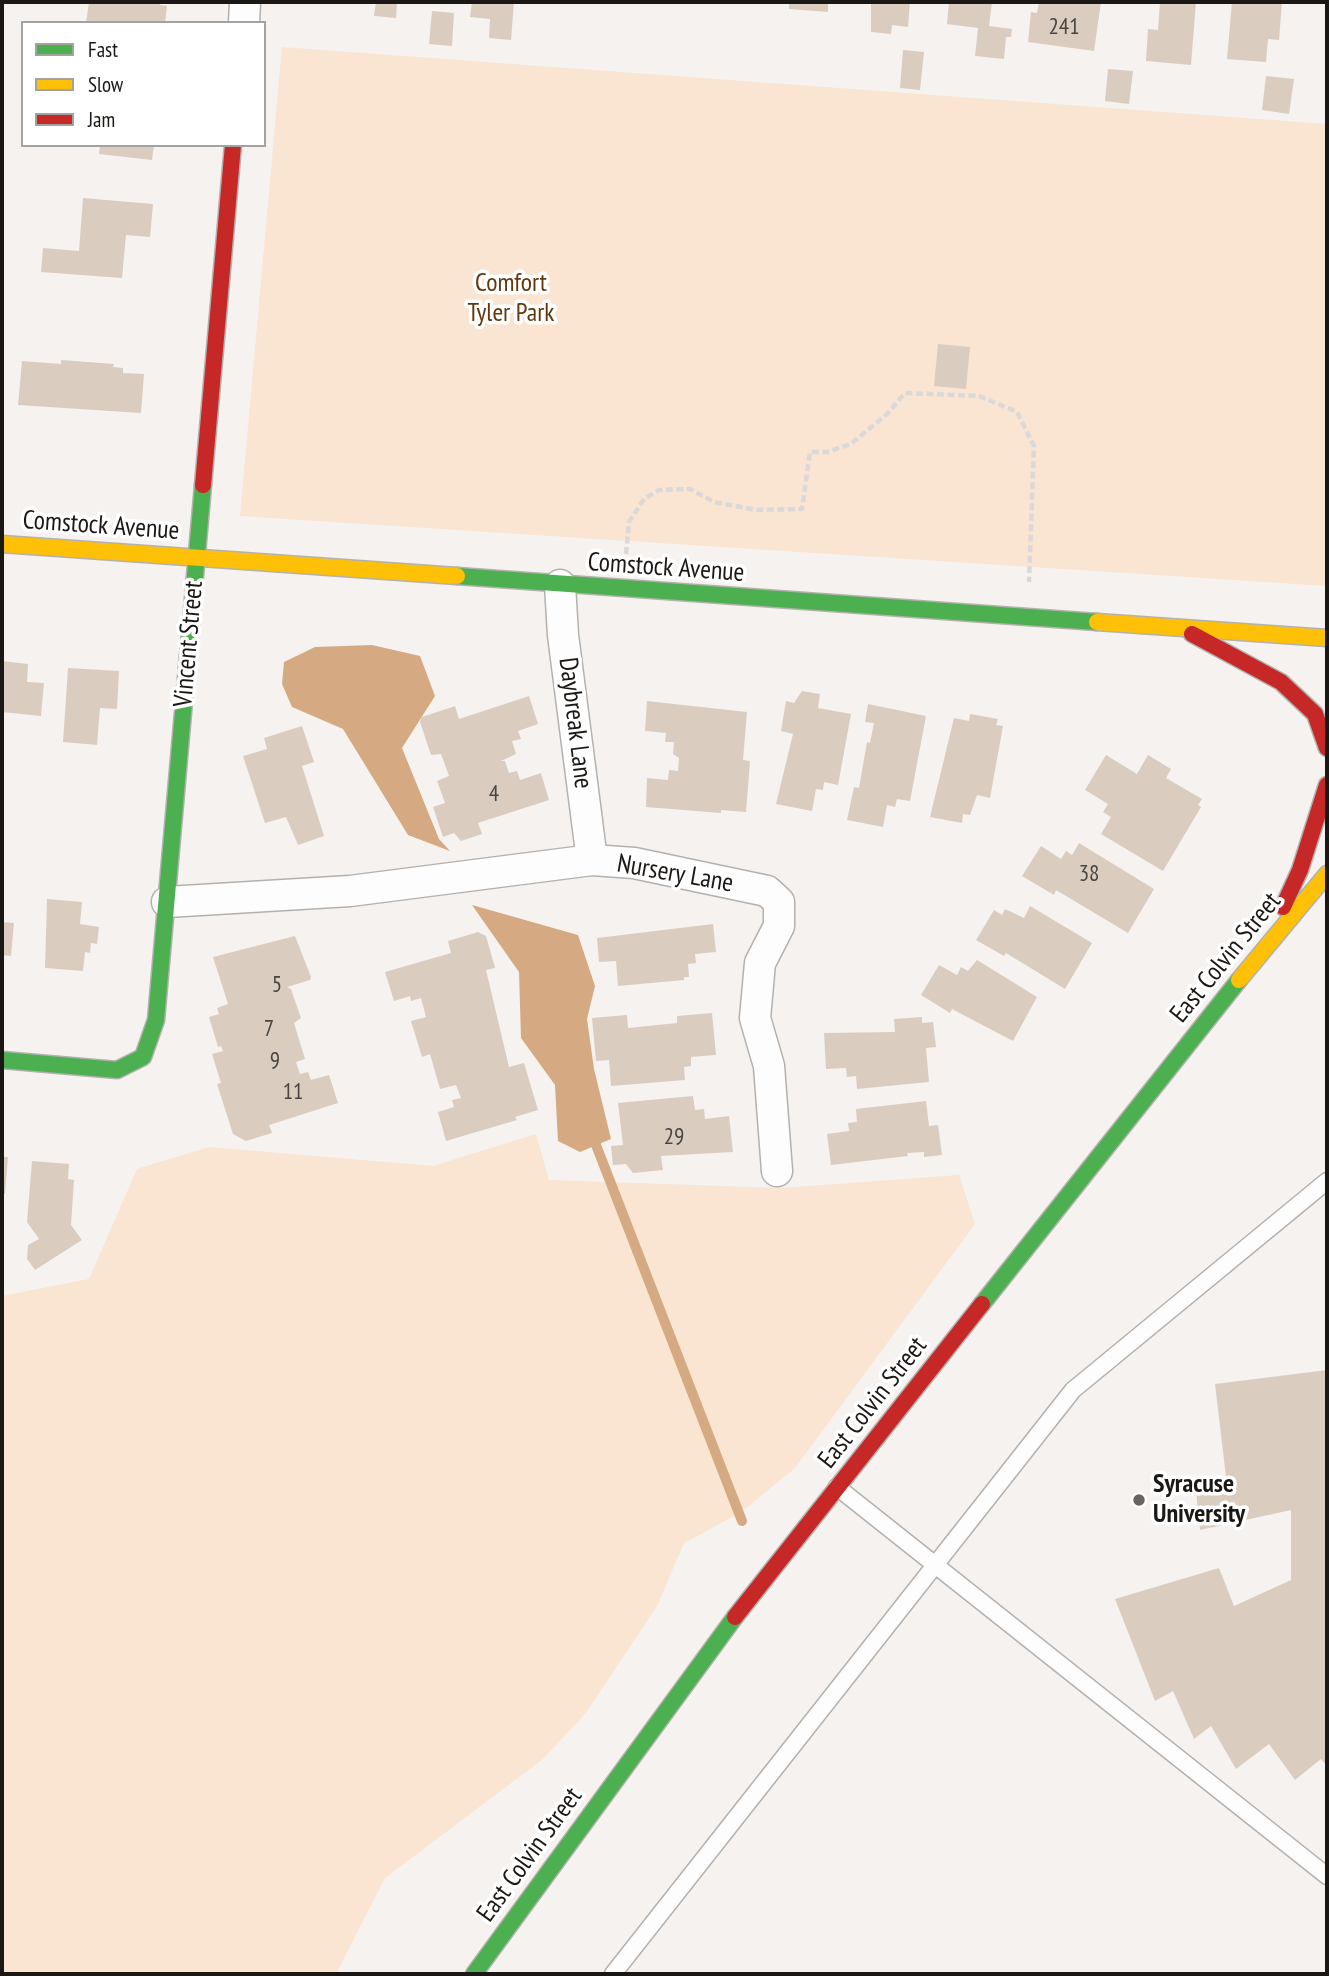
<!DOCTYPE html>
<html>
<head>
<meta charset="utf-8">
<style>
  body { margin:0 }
  #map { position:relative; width:1329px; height:1976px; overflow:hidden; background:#f6f2ef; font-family:"PT Sans Narrow",sans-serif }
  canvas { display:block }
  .frame { position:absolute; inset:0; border:4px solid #1a1715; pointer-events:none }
  .legend { position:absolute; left:21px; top:21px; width:245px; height:126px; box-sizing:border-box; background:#fff; border:2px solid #a3a2a1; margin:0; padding:9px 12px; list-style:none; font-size:21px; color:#1a1715 }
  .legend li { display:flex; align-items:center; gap:14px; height:35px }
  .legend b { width:35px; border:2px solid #a3a2a1 }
</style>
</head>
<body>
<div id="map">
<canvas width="1329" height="1976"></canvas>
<div class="frame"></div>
<ul class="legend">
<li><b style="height:9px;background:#4caf50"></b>Fast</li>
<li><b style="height:9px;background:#ffc107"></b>Slow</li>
<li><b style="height:9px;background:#c62828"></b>Jam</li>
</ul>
</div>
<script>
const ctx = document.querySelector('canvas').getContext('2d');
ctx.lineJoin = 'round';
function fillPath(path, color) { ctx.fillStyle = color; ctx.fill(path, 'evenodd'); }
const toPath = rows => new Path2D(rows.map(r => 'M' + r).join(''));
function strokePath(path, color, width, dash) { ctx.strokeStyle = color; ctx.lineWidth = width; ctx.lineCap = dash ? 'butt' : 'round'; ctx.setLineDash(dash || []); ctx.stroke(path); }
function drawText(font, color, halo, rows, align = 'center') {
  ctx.font = font + ' "PT Sans Narrow",sans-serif'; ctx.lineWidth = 7; ctx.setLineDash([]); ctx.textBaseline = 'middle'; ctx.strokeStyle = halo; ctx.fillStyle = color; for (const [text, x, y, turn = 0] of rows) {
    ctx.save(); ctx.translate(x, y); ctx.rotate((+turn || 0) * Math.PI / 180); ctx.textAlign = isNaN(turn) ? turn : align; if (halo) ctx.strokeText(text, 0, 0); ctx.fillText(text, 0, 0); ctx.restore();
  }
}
fillPath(toPath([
  [282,47,1327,124,1327,586,240,516],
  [536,1134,549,1180,781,1188,959,1175,975,1224,795,1468,740,1513,684,1543,657,1606,585,1714,543,1759,385,1878,336,1974,2,1974,2,1296,89,1279,137,1169,209,1147,433,1166]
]), '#fae4d2');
fillPath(toPath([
  [372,645,420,656,435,696,402,748,439,839,450,851,408,835,343,729,292,707,282,684,284,662,315,647],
  [472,905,578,935,595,986,587,1019,594,1069,611,1139,580,1152,558,1141,555,1085,521,1038,519,972]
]), '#d5aa82');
strokePath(toPath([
  [596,1145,742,1521]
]), '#d5aa82', 10);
fillPath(toPath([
  [89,2,161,2,160,5,167,6,165,23,86,23],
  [376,2,397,2,396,18,374,16],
  [472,2,514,2,511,40,489,38,490,19,470,17],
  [789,2,828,2,828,12,789,9],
  [871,2,910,2,908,27,892,25,891,34,871,32],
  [949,2,992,2,989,26,1012,29,1011,37,1006,37,1004,59,975,56,978,28,947,24],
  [1039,2,1101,2,1094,51,1028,42,1031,12,1037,13],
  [1160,2,1196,2,1191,65,1146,61,1148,29,1158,30],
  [1232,2,1282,2,1279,40,1268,39,1266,62,1227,59],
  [432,11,454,13,452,46,429,44],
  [903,50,924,52,920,90,900,88],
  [1108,69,1133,71,1129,104,1105,101],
  [1266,76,1294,79,1289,114,1262,110],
  [100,145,154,145,152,160,99,154],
  [83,198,153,204,150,237,126,235,122,278,41,272,43,248,79,251],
  [938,344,970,347,966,389,934,386],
  [61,360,114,364,113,367,123,368,123,373,144,374,141,413,18,405,22,361,61,364],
  [2,661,28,664,27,682,44,683,41,716,2,712],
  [68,668,119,671,117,709,100,708,97,745,63,742],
  [802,691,820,694,818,708,851,714,838,785,824,782,823,790,816,789,812,811,776,804,793,734,781,731,786,701,794,703],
  [529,696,538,724,518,731,521,739,512,741,516,754,501,761,505,761,509,773,517,771,520,780,541,773,549,800,478,823,482,834,461,841,454,833,443,837,433,807,445,803,437,781,449,776,441,754,431,755,420,722,422,717,455,706,459,719],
  [647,701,747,712,743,760,750,761,746,812,721,810,721,813,646,807,647,778,668,780,669,770,678,771,679,758,673,754,674,742,665,742,666,733,645,731],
  [868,704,926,716,910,801,897,799,895,807,887,805,883,827,847,820,854,787,859,788,867,742,870,743,874,723,865,722],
  [970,714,998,719,996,725,1003,726,990,798,977,795,970,815,963,814,962,823,930,817,954,718,969,721],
  [302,726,314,762,302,766,324,836,298,845,286,817,265,823,243,756,267,749,264,738],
  [1106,755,1137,774,1148,755,1171,769,1166,778,1202,799,1198,805,1201,807,1163,871,1101,834,1111,817,1103,812,1108,804,1085,790],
  [1079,843,1154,889,1128,933,1056,890,1054,895,1022,876,1041,846,1061,859,1066,851,1072,855],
  [47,899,82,902,80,924,99,927,97,944,91,943,90,953,85,952,83,971,45,968],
  [1030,906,1092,943,1065,989,1006,953,1004,956,976,940,994,910,1002,915,1005,909,1024,918],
  [2,922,14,923,11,956,2,955],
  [713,924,716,952,695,954,696,963,688,964,689,977,684,977,684,980,618,986,616,961,599,962,597,938],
  [478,932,486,936,495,968,486,970,509,1067,524,1063,538,1110,515,1117,517,1120,446,1141,438,1112,454,1107,452,1100,461,1098,456,1085,440,1089,430,1054,422,1057,411,1021,426,1017,421,998,411,1001,410,996,394,1001,385,972,451,953,448,941],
  [295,936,311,977,310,980,287,987,291,989,301,1018,294,1023,305,1059,296,1062,300,1074,308,1072,311,1080,329,1075,338,1103,269,1125,272,1133,246,1141,233,1134,217,1084,221,1083,212,1054,223,1051,221,1046,218,1047,209,1017,219,1014,217,1008,228,1004,213,957],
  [977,960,1037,997,1013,1041,952,1009,950,1013,921,995,939,965,957,975,961,967,968,971],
  [712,1013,716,1055,691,1057,691,1066,684,1067,685,1080,611,1086,609,1060,596,1061,592,1018,627,1015,628,1028,677,1023,677,1016],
  [922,1017,922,1023,933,1022,936,1047,926,1048,929,1082,857,1089,856,1076,847,1077,846,1068,826,1069,824,1033,895,1032,894,1019],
  [693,1096,695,1110,704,1109,705,1119,729,1116,733,1152,661,1156,663,1170,633,1173,626,1164,613,1165,611,1146,623,1145,618,1103],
  [926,1101,929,1126,938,1125,942,1155,924,1157,924,1152,907,1153,908,1156,831,1165,827,1134,849,1131,848,1123,857,1122,856,1109],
  [2,1157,8,1157,5,1194,2,1193],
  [32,1161,69,1164,68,1179,74,1180,71,1225,82,1240,35,1270,27,1259,28,1245,39,1239,27,1222],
  [1327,1370,1327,1766,1321,1759,1295,1780,1269,1744,1236,1769,1211,1726,1194,1739,1173,1691,1155,1701,1115,1599,1219,1568,1234,1606,1291,1580,1291,1510,1200,1530,1196,1491,1227,1485,1215,1384]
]), '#dacdc0');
const lane = toPath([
  [837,1487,1327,1876],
  [613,1974,1073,1390,1327,1181]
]);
const street = toPath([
  [244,23,245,2],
  [560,585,563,635,592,860],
  [167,902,350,891,592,860,634,863,767,891,779,902,779,926,760,963,755,1018,769,1066,777,1171]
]);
const fast = toPath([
  [457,576,1097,622],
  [2,1060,117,1070,143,1057,156,1020,203,485],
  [982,1304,1239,980],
  [474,1974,735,1617]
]);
const slow = toPath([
  [2,544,457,576],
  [1097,622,1327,638],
  [1239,980,1327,874]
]);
const jam = toPath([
  [203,485,233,145],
  [1192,634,1281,682,1315,714,1327,748],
  [1283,907,1300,870,1327,785],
  [735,1617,982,1304]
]);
strokePath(lane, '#b3b1ae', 19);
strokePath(street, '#b3b1ae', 33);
strokePath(fast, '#b3b1ae', 19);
strokePath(slow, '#b3b1ae', 19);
strokePath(jam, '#b3b1ae', 19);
strokePath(toPath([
  [626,554,629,522,644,499,659,490,690,489,714,502,757,510,802,509,810,452,827,452,851,444,887,414,905,393,979,396,1017,412,1034,446,1029,582]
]), '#dbd9d8', 4.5, [7, 3.5]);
strokePath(lane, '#fefdfd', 16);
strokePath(street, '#fefdfd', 30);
strokePath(fast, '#4caf50', 16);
strokePath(slow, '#ffc107', 16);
strokePath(jam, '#c62828', 16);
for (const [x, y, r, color] of [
  [1139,1500,7,"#676461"]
]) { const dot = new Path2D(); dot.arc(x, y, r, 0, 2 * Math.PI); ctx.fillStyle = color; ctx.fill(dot); strokePath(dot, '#fff', 2.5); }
drawText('23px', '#4a4440', null, [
  ["241",1064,27],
  ["4",494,794],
  ["38",1089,874],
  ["5",277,985],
  ["7",269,1029],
  ["9",275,1061],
  ["11",293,1092],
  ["29",674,1137]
]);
drawText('26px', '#62390e', '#fff', [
  ["Comfort",511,284],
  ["Tyler Park",511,314]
]);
drawText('26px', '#1a1715', '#fff', [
  ["Comstock Avenue",101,526,4],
  ["Comstock Avenue",666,568,4],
  ["Vincent Street",189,644,-85],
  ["Daybreak Lane",575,723,83],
  ["Nursery Lane",675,874,10],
  ["East Colvin Street",1226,958,-51],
  ["East Colvin Street",873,1403,-52],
  ["East Colvin Street",530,1855,-54]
]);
drawText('bold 26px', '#1a1715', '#fff', [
  ["Syracuse",1153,1485],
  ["University",1153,1515]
], 'left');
</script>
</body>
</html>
